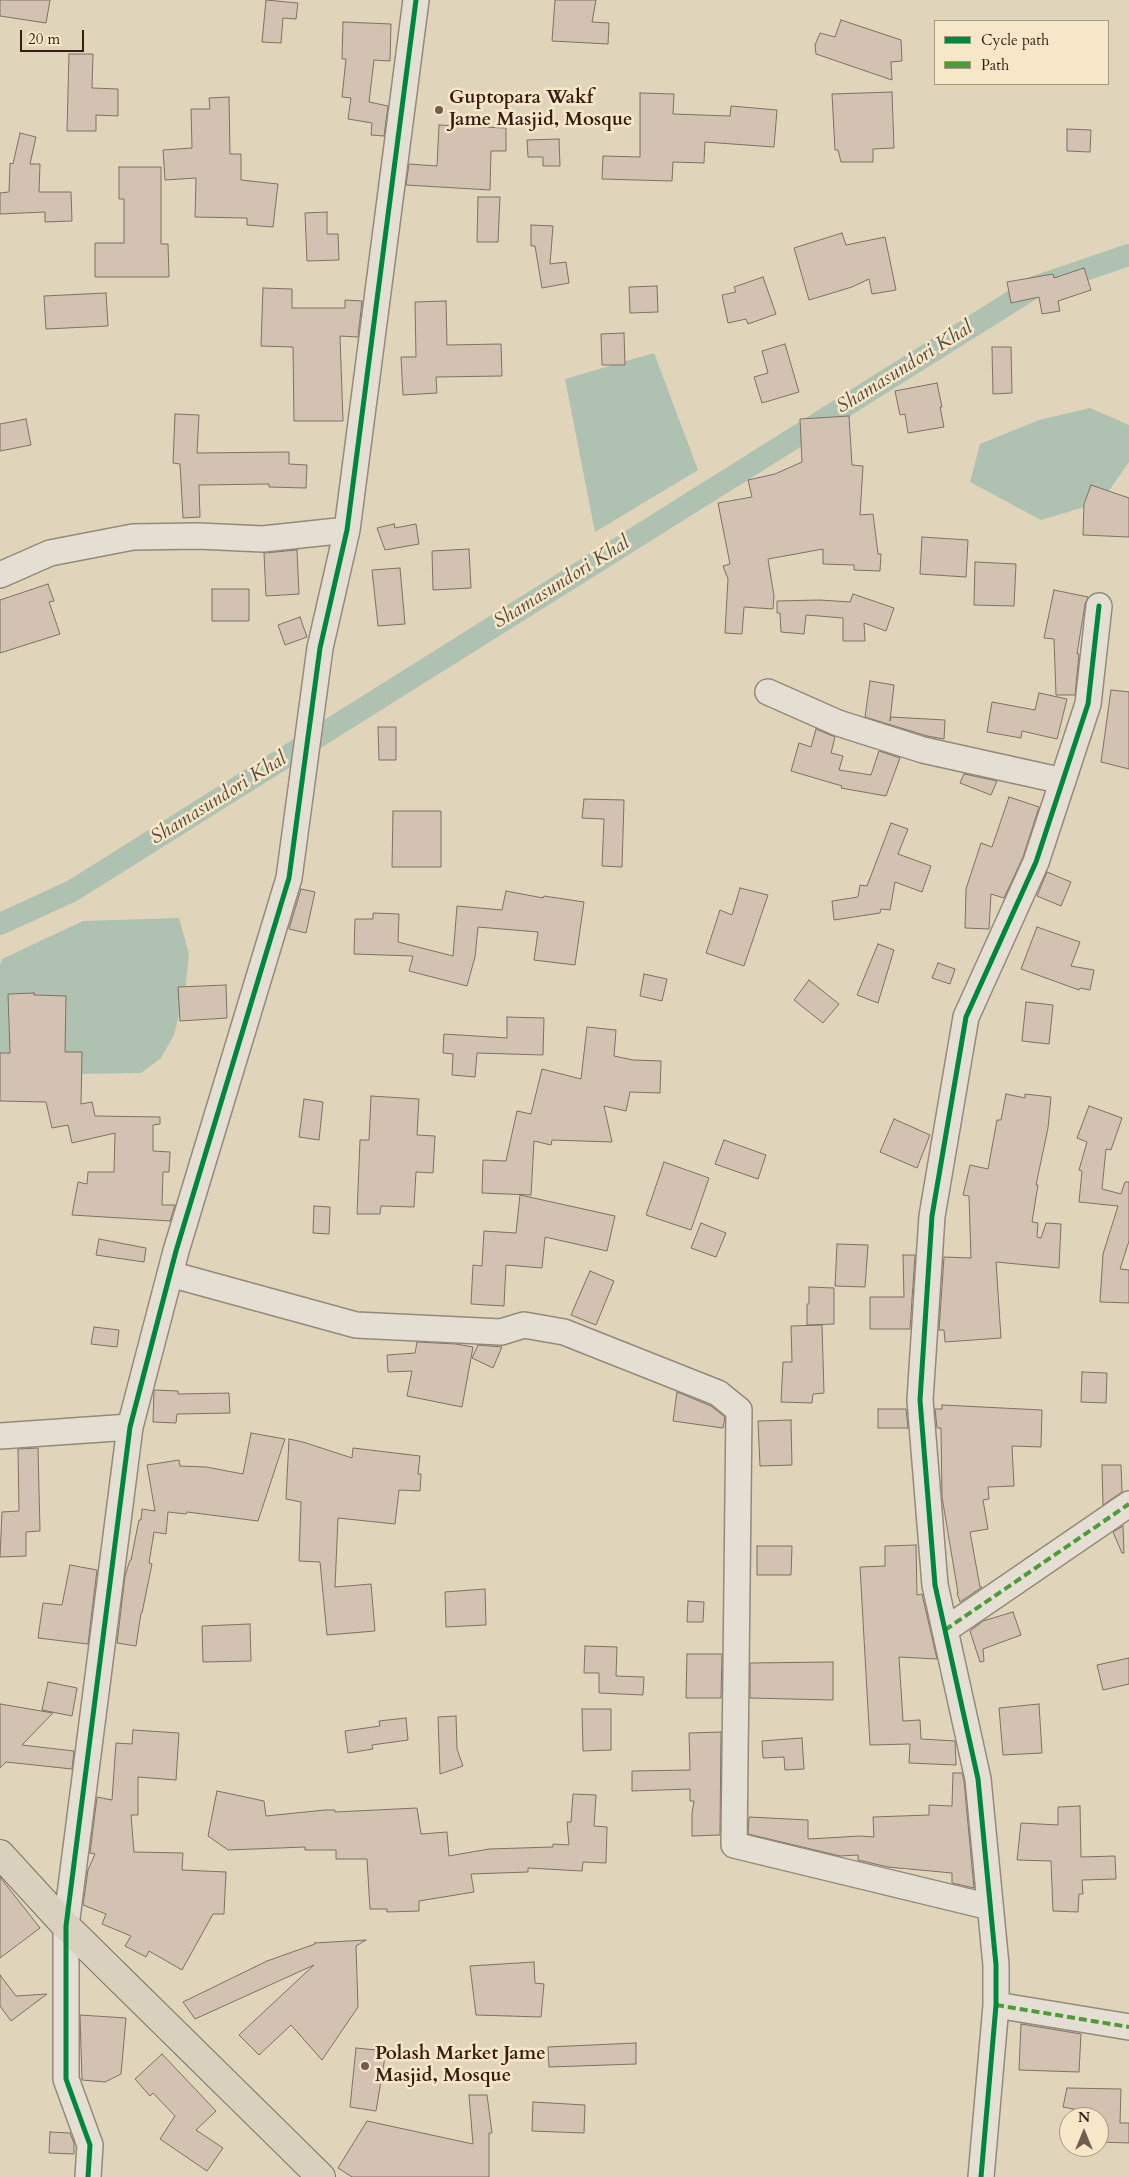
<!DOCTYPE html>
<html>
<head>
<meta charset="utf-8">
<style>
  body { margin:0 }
  #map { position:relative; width:1129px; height:2177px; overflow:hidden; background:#e0d4ba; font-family:Cardo,serif }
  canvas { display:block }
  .legend { position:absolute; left:934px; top:20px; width:175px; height:65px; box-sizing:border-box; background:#f5e7c8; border:1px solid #a9967f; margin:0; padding:6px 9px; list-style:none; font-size:15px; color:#361c12 }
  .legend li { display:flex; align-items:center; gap:10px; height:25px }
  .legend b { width:25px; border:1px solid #a9967f }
  .north { position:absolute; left:1059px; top:2107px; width:50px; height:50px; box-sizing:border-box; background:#f5e7c8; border:1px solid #a9967f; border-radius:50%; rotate:0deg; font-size:14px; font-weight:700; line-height:20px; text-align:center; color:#361c12 }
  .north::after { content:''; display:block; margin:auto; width:18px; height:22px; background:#725c4d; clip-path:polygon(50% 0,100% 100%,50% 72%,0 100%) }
  .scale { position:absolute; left:20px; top:30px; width:64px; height:22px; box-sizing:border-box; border:2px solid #361c12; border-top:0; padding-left:6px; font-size:15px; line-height:18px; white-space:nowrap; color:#361c12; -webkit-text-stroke:4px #f5e7c8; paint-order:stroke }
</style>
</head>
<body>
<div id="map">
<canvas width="1129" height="2177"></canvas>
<ul class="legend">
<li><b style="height:6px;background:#00873e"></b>Cycle path</li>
<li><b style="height:6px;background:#519a3c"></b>Path</li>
</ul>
<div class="north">N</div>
<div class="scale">20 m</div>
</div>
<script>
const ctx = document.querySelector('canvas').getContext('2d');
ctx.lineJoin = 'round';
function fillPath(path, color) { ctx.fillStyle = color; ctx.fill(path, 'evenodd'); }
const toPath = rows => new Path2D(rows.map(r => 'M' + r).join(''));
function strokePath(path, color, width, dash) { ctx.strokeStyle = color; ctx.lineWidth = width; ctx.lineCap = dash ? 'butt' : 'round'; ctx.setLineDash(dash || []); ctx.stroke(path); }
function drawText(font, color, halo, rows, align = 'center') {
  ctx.font = font + ' Cardo,serif'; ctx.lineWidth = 5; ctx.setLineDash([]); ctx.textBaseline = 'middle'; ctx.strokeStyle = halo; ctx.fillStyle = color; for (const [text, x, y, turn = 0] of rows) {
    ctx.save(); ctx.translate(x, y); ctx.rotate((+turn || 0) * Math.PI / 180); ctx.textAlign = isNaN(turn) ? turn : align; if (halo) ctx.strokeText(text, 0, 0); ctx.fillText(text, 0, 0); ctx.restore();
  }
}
fillPath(toPath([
  [654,353,698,470,595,532,565,379],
  [1090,408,1129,425,1129,462,1101,502,1041,520,970,482,980,444,1039,420],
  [179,918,189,954,185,992,174,1035,161,1058,141,1073,76,1074,0,1073,0,965,2,959,83,921]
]), '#afc2b1');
strokePath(toPath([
  [0,924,72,891,1035,287,1129,255]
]), '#afc2b1', 22);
const building = toPath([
  [0,0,50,0,46,23,0,16,0,0],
  [266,0,298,3,296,19,283,18,281,43,262,42,266,0],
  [555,0,596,0,592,22,609,23,608,44,552,41,555,0],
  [841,20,901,40,902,61,891,62,892,80,816,54,815,45,820,33,835,37,841,20],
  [343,22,391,24,390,61,374,60,369,102,388,106,384,136,371,135,372,123,348,119,351,98,342,97,346,59,342,59,343,22],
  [69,54,93,54,92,88,118,89,118,116,96,115,96,131,67,131,69,54],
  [892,92,894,148,873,149,873,162,841,162,838,150,835,150,832,94,892,92],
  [640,93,674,94,673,114,730,116,731,106,777,110,774,147,705,142,704,163,673,162,672,181,602,179,603,156,640,157,640,93],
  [229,97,230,154,241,154,241,180,278,184,273,227,247,225,247,218,195,217,196,178,165,180,163,150,192,148,191,109,210,109,209,98,229,97],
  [439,125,506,128,506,151,491,151,490,190,406,185,409,164,437,166,439,125],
  [1067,129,1091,130,1090,152,1067,151,1067,129],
  [20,133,36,137,30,164,40,164,39,192,71,192,72,221,45,222,45,212,0,214,0,193,9,192,10,163,13,164,20,133],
  [559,139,560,166,543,166,543,157,528,157,527,140,559,139],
  [119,167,161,167,161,244,168,244,169,277,95,277,95,243,124,243,124,199,119,199,119,167],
  [478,197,500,197,498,242,477,242,478,197],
  [327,212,327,234,338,234,339,260,307,261,305,213,327,212],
  [531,225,553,226,550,264,566,262,569,283,542,288,535,246,531,246,531,225],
  [842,233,846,245,885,237,896,290,872,294,869,279,852,287,809,300,794,248,842,233],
  [1084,268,1091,290,1058,301,1060,311,1042,314,1039,297,1011,303,1007,282,1053,274,1054,278,1084,268],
  [763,277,776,314,748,324,746,319,728,323,722,295,736,292,734,287,763,277],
  [657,286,658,312,630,313,629,287,657,286],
  [263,288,292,289,292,308,345,308,345,300,362,301,358,337,340,336,343,421,294,421,293,347,261,346,263,288],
  [106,293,108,326,46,329,44,296,106,293],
  [446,301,447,345,501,344,502,376,436,377,437,393,403,395,401,357,416,357,415,302,446,301],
  [624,333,625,365,602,365,601,334,624,333],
  [785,344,799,392,762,403,754,377,768,373,762,351,785,344],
  [992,347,1011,347,1012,393,993,394,992,347],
  [937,383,942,407,940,407,944,427,908,433,905,414,900,415,895,391,937,383],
  [175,414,199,415,197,453,289,452,289,464,307,465,306,488,269,487,269,484,199,485,200,517,183,518,180,464,173,463,175,414],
  [849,416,852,465,863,466,860,515,873,514,878,554,881,554,880,571,854,570,854,565,823,564,823,549,768,559,774,596,773,609,744,607,742,634,725,633,728,579,723,566,730,564,718,503,752,497,748,480,775,474,802,462,800,419,849,416],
  [26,419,31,445,0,451,0,424,26,419],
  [1091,485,1129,498,1129,537,1083,535,1084,504,1091,485],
  [394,524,395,528,416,524,419,544,385,550,377,528,394,524],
  [922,537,968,540,966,577,920,574,922,537],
  [469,549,471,588,433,590,432,551,469,549],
  [297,550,299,594,266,596,264,553,297,550],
  [975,562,1016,564,1014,606,974,605,975,562],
  [400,568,405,624,378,626,372,570,400,568],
  [48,584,54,601,49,602,60,634,0,653,0,600,48,584],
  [212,589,249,589,249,621,212,621,212,589],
  [1054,590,1088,597,1085,604,1077,654,1079,654,1075,695,1056,695,1054,639,1044,638,1054,590],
  [853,594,894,608,886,631,864,623,865,641,843,641,843,618,806,615,804,634,781,632,780,613,777,613,777,601,820,600,850,602,853,594],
  [300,617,307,637,285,645,278,625,300,617],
  [870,681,894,685,890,721,891,717,945,720,944,739,927,736,865,717,870,681],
  [1111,690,1129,692,1129,769,1101,762,1111,690],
  [1039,693,1067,699,1057,739,1022,731,1021,738,987,732,992,702,1035,710,1039,693],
  [378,727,396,727,396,760,379,760,378,727],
  [816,729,835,737,831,753,843,756,839,770,871,775,879,751,900,758,886,796,841,788,842,786,791,771,799,743,811,747,816,729],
  [964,774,997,781,991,795,960,783,964,774],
  [1009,797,1039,807,1023,857,1004,898,991,894,989,929,965,928,966,889,981,843,992,847,1009,797],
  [584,799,624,800,622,867,602,866,604,819,582,818,584,799],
  [393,811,441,811,441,867,392,867,393,811],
  [891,823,908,829,898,854,931,866,922,892,895,882,890,910,881,909,880,913,834,920,832,901,858,897,860,885,867,886,891,823],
  [1047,872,1071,882,1061,906,1037,896,1047,872],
  [740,888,768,895,744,966,706,953,720,910,732,915,740,888],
  [301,889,315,892,306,933,289,929,301,889],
  [506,891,543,898,544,896,584,902,575,965,534,960,538,932,478,927,475,957,467,986,409,971,413,956,354,954,355,919,373,919,373,913,399,914,398,942,453,956,457,906,502,910,506,891],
  [1037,927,1080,942,1071,966,1094,970,1090,990,1080,988,1079,990,1021,969,1037,927],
  [878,944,894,950,878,1003,857,995,878,944],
  [938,963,955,969,950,984,932,978,938,963],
  [644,974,667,979,662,1001,640,996,644,974],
  [809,980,839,1004,823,1023,794,1000,809,980],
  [226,985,227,1018,180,1021,178,987,226,985],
  [34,993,34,995,66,996,65,1052,82,1052,81,1104,92,1102,95,1116,160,1117,160,1124,153,1125,153,1151,170,1152,169,1172,163,1172,162,1205,175,1205,170,1221,72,1215,78,1182,87,1184,88,1172,114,1172,115,1133,72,1143,68,1125,52,1128,46,1102,0,1101,0,1053,10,1053,8,994,34,993],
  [1026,1002,1053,1005,1049,1044,1022,1041,1026,1002],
  [507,1017,544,1018,543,1055,477,1053,475,1077,452,1075,453,1054,443,1053,444,1034,507,1038,507,1017],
  [587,1027,616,1030,614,1056,633,1060,661,1061,660,1093,630,1092,626,1111,604,1106,612,1142,552,1140,551,1145,534,1141,531,1195,482,1193,483,1160,506,1161,517,1111,531,1114,542,1069,581,1079,587,1027],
  [1006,1094,1025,1098,1025,1094,1051,1097,1048,1128,1036,1185,1038,1185,1032,1222,1038,1223,1037,1237,1041,1238,1046,1223,1061,1224,1059,1268,996,1262,1001,1338,945,1342,944,1330,939,1330,944,1257,971,1258,969,1196,963,1195,970,1165,988,1169,997,1120,1001,1120,1006,1094],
  [371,1096,419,1099,417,1135,435,1136,433,1173,416,1172,414,1207,381,1206,380,1214,357,1214,360,1140,369,1140,371,1096],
  [304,1099,323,1102,319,1140,299,1137,304,1099],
  [1089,1106,1122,1118,1111,1150,1106,1149,1102,1189,1121,1194,1125,1182,1129,1182,1129,1241,1120,1269,1129,1270,1129,1303,1100,1302,1103,1254,1118,1206,1079,1202,1082,1171,1079,1170,1087,1142,1077,1138,1089,1106],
  [894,1119,930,1135,917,1168,880,1152,894,1119],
  [724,1140,766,1155,758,1179,715,1164,724,1140],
  [664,1162,709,1178,691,1230,646,1215,664,1162],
  [520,1195,615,1216,607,1251,545,1237,542,1268,506,1265,504,1306,471,1304,473,1265,482,1266,484,1231,516,1233,520,1195],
  [314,1206,330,1207,329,1234,313,1233,314,1206],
  [701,1223,726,1233,716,1257,691,1248,701,1223],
  [99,1239,146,1248,144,1262,96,1255,99,1239],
  [837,1244,868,1245,865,1287,835,1286,837,1244],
  [903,1255,915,1255,910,1329,870,1329,870,1297,904,1297,903,1255],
  [590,1271,614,1281,596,1325,571,1315,590,1271],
  [809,1287,834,1288,834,1324,807,1325,807,1304,809,1304,809,1287],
  [822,1325,824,1393,813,1394,812,1403,781,1402,783,1362,792,1362,791,1326,822,1325],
  [94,1327,119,1330,117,1347,91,1344,94,1327],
  [417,1342,456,1344,473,1347,462,1407,407,1396,412,1371,388,1372,387,1355,415,1353,417,1342],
  [478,1345,502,1347,493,1368,472,1358,478,1345],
  [1082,1372,1107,1373,1106,1403,1081,1402,1082,1372],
  [154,1390,178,1391,178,1394,229,1393,230,1413,177,1414,176,1423,153,1422,154,1390],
  [677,1392,711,1406,725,1417,723,1428,673,1421,677,1392],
  [942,1405,1042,1410,1041,1447,1012,1446,1014,1486,988,1487,989,1499,983,1500,988,1529,970,1532,980,1587,982,1587,960,1602,957,1593,958,1593,942,1497,941,1428,937,1428,935,1409,942,1409,942,1405],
  [878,1409,906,1409,908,1428,878,1428,878,1409],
  [791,1420,792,1465,760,1466,758,1421,791,1420],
  [251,1433,285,1439,258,1521,187,1512,186,1514,168,1512,166,1534,154,1532,149,1563,152,1564,142,1613,141,1613,136,1646,117,1643,125,1576,130,1560,131,1560,139,1520,141,1520,142,1509,155,1511,147,1465,179,1460,180,1466,206,1467,243,1474,251,1433],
  [289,1439,303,1442,352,1458,353,1448,420,1456,418,1474,421,1474,420,1491,399,1490,395,1524,338,1518,335,1587,371,1584,375,1631,327,1635,320,1562,299,1561,301,1502,286,1499,289,1439],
  [38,1448,40,1531,26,1532,26,1556,0,1557,2,1512,19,1511,18,1449,38,1448],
  [1102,1465,1121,1465,1122,1492,1103,1505,1102,1465],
  [1123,1526,1124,1553,1122,1553,1113,1532,1123,1526],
  [916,1545,917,1595,922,1594,937,1659,899,1657,903,1721,920,1720,921,1739,955,1741,956,1765,909,1763,910,1744,870,1745,860,1567,885,1566,885,1546,916,1545],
  [757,1546,792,1546,791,1575,757,1575,757,1546],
  [70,1565,97,1570,88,1644,38,1638,43,1603,62,1605,70,1565],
  [485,1589,486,1625,446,1627,445,1592,485,1589],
  [688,1601,704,1602,703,1622,687,1622,688,1601],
  [1013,1612,1021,1635,983,1649,984,1661,980,1662,970,1631,983,1621,1013,1612],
  [250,1624,251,1661,203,1662,202,1626,250,1624],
  [585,1646,617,1647,616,1676,644,1677,643,1695,599,1693,599,1673,584,1673,585,1646],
  [687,1654,722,1654,721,1698,686,1698,687,1654],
  [1129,1658,1129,1684,1103,1690,1097,1665,1129,1658],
  [833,1662,833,1700,750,1698,750,1663,833,1662],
  [48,1682,77,1688,72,1716,42,1710,48,1682],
  [0,1704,53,1713,22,1745,74,1751,72,1769,6,1762,0,1768,0,1704],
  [1039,1704,1042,1753,1003,1755,999,1708,1039,1704],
  [582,1709,611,1709,611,1750,583,1751,582,1709],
  [456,1716,457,1749,463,1766,440,1774,438,1717,456,1716],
  [406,1718,408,1740,372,1745,373,1749,348,1753,345,1731,380,1726,379,1721,406,1718],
  [133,1730,179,1733,176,1780,138,1777,138,1815,131,1815,134,1852,183,1853,182,1870,226,1872,224,1914,213,1914,182,1970,149,1951,146,1957,125,1946,131,1936,102,1924,106,1914,83,1905,88,1870,95,1854,90,1853,97,1797,112,1800,116,1743,132,1744,133,1730],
  [721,1732,720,1835,692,1836,692,1813,694,1801,690,1801,690,1789,632,1791,632,1771,690,1770,689,1733,721,1732],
  [802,1738,804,1769,785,1770,784,1757,763,1758,762,1741,802,1738],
  [953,1773,962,1773,964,1781,974,1888,952,1883,952,1873,888,1867,858,1860,858,1855,840,1856,748,1834,749,1817,808,1820,808,1839,860,1836,874,1837,873,1817,929,1815,929,1805,952,1806,953,1773],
  [217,1791,264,1801,266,1816,325,1810,335,1810,335,1812,417,1808,421,1834,447,1832,449,1856,489,1849,553,1847,553,1844,569,1845,567,1822,571,1822,573,1794,596,1795,594,1826,607,1827,606,1863,583,1862,582,1871,528,1868,528,1872,471,1874,474,1892,419,1901,419,1911,387,1912,387,1909,370,1909,367,1859,336,1859,336,1850,305,1850,305,1847,228,1850,208,1836,217,1791],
  [1080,1806,1081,1857,1115,1856,1116,1879,1082,1880,1083,1894,1079,1894,1078,1912,1053,1911,1051,1861,1017,1860,1021,1823,1058,1825,1058,1807,1080,1806],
  [0,1877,40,1928,0,1958,0,1877],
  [366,1940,356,1946,358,2007,322,2060,291,2025,259,2055,239,2035,314,1965,195,2019,183,2002,267,1961,315,1944,314,1943,366,1940],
  [534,1962,535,1983,544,1984,541,2017,476,2015,470,1966,534,1962],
  [0,1975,16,1996,47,1994,11,2021,0,2006,0,1975],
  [80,2015,126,2018,121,2074,105,2082,82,2080,80,2015],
  [1021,2024,1081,2034,1079,2072,1019,2070,1021,2024],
  [636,2043,636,2064,549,2067,548,2047,636,2043],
  [356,2048,386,2051,376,2111,350,2107,356,2048],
  [162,2054,216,2111,196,2130,223,2148,207,2171,160,2139,175,2116,153,2093,150,2096,135,2079,162,2054],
  [1067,2088,1121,2089,1120,2123,1129,2123,1129,2143,1099,2142,1099,2117,1089,2117,1089,2112,1063,2107,1067,2088],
  [469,2095,487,2095,492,2133,489,2133,489,2177,352,2177,338,2168,367,2121,473,2144,469,2095],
  [533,2102,585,2105,584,2133,532,2131,533,2102],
  [50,2132,70,2133,74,2143,74,2154,49,2153,50,2132]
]);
fillPath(building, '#d3c1b1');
strokePath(building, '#7c7264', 1);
const minor = toPath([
  [0,575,50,553,133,537,198,536,263,539,347,530],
  [768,692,838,723,923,750,1063,781],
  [170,1274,356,1325,501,1332,524,1325,564,1332,718,1393,739,1410,734,1845,990,1907],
  [0,1436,130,1427],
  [945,1630,1129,1504],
  [996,2005,1129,2027],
  [88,2177,90,2145,66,2079,66,1926,130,1427,176,1251,289,878,320,648,347,530,416,0],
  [981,2177,996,2005,996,1965,978,1779,935,1585,920,1400,932,1216,966,1017,1036,862,1088,704,1099,606]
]);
const major = toPath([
  [0,1854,66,1926,321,2177]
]);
strokePath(minor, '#948a7a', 28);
strokePath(major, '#7c7264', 30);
strokePath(minor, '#e5dfd3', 25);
strokePath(major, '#d9d0be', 28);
strokePath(toPath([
  [945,1630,1129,1504],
  [996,2005,1129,2027]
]), '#519a3c', 4, [8, 4]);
strokePath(toPath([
  [88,2177,90,2145,66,2079,66,1926,130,1427,176,1251,289,878,320,648,347,530,416,0],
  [981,2177,996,2005,996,1965,978,1779,935,1585,920,1400,932,1216,966,1017,1036,862,1088,704,1099,606]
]), '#00873e', 5);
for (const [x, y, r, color] of [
  [439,110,5,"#725c4d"],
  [365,2066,5,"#725c4d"]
]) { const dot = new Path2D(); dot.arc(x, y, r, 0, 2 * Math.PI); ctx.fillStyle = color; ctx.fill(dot); strokePath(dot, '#f5e7c8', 2); }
drawText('bold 19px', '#361c12', '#f5e7c8', [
  ["Guptopara Wakf",449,99],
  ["Jame Masjid, Mosque",449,121],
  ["Polash Market Jame",375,2055],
  ["Masjid, Mosque",375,2077]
], 'left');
drawText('italic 20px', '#544b40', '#f5e7c8', [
  ["Shamasundori Khal",905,368,-32],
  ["Shamasundori Khal",562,583,-32],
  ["Shamasundori Khal",219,799,-32]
]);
</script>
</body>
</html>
